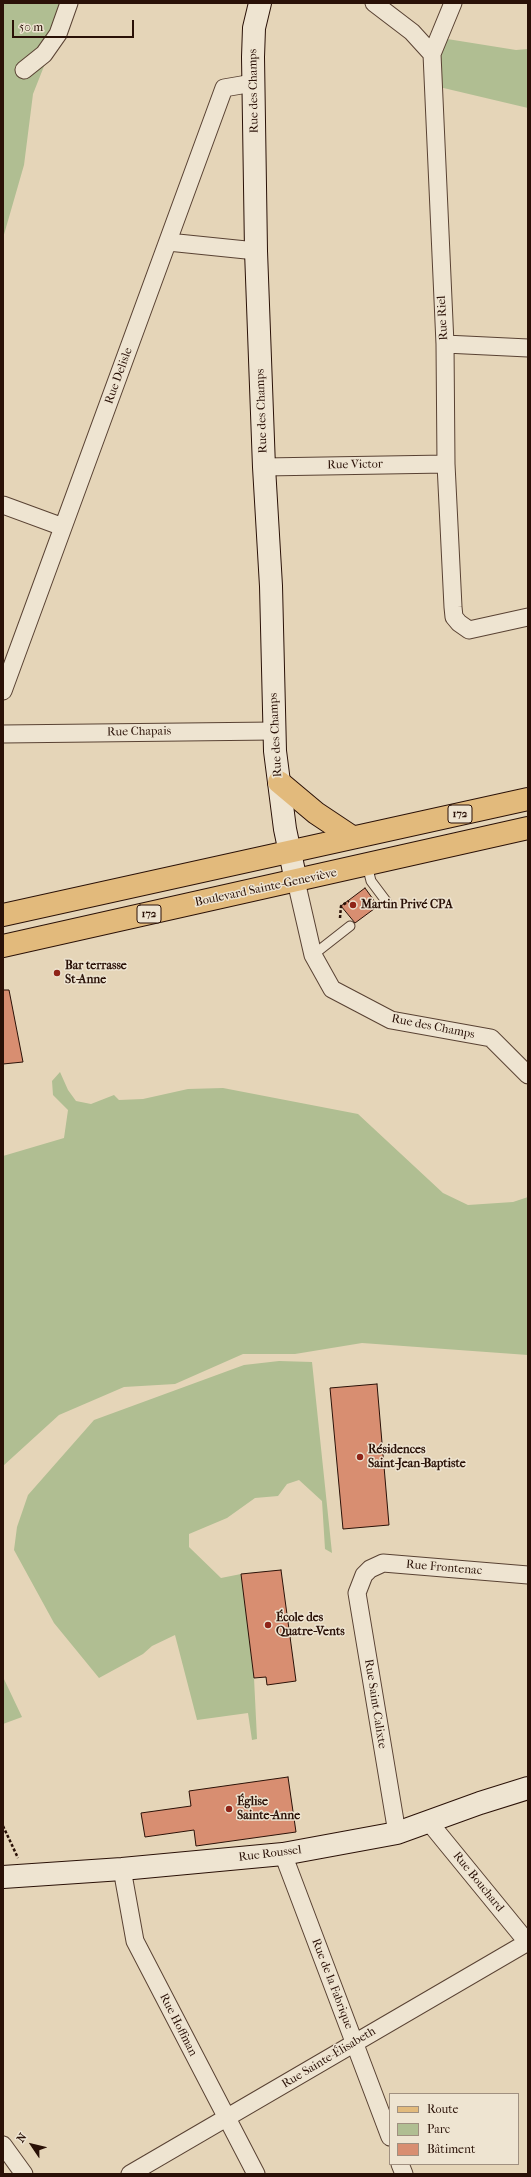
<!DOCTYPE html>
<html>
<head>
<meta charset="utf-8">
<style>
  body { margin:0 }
  #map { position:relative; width:531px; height:2177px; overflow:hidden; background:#e5d5b8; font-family:"IM FELL French Canon",serif }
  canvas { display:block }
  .frame { position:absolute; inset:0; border:4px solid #2a1107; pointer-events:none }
  .legend { position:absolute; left:389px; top:2093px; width:130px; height:72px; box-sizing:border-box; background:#eee4d1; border:1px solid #a09080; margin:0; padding:5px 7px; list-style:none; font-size:12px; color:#2a1107 }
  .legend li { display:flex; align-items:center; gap:8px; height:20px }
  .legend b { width:20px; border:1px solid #a09080 }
  .north { position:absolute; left:12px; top:2125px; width:40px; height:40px; -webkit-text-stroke:3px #eee4d1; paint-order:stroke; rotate:305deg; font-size:11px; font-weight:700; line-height:16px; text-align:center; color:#2a1107 }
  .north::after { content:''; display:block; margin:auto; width:14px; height:18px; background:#2a1107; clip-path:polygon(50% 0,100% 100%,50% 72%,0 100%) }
  .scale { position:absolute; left:12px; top:20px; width:122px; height:18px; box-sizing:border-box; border:2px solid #2a1107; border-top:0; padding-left:5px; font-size:12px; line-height:14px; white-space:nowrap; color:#2a1107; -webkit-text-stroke:3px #eee4d1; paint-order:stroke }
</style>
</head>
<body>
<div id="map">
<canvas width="531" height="2177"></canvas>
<div class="frame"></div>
<ul class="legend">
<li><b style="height:5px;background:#e2ba7c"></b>Route</li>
<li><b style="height:11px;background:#b0be92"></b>Parc</li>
<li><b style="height:11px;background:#d88e71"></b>Bâtiment</li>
</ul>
<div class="north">N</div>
<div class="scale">50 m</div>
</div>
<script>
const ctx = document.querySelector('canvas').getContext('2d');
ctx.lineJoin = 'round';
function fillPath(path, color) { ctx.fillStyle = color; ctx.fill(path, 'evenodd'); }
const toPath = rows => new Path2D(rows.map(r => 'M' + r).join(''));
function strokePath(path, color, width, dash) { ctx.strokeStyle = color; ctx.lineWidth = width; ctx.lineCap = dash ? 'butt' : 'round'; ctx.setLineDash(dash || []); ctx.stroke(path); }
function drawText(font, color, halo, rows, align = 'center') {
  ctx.font = font + ' "IM FELL French Canon",serif'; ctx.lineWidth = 3; ctx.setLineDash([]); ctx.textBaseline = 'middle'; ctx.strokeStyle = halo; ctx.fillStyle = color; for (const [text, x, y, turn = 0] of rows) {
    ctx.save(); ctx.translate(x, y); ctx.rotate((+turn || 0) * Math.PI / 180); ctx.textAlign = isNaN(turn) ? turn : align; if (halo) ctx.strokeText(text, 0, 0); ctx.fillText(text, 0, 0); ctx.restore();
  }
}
fillPath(toPath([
  [3,3,69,3,33,94,24,165,3,238],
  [441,38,516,50,528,49,528,108,435,86],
  [60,1072,68,1090,76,1101,91,1104,114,1095,119,1100,143,1099,188,1089,223,1088,358,1114,443,1193,468,1205,513,1202,528,1197,528,1355,362,1343,295,1354,243,1354,175,1384,124,1387,59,1415,3,1466,3,1156,64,1138,68,1110,53,1095,52,1081],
  [279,1361,312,1362,332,1553,325,1549,322,1501,299,1480,287,1484,278,1496,255,1498,227,1518,189,1534,189,1547,221,1578,241,1574,254,1678,257,1739,252,1740,248,1713,197,1720,175,1635,152,1646,143,1654,99,1678,54,1623,14,1550,17,1527,28,1495,94,1420,244,1365],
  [3,1677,22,1717,3,1724]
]), '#b0be92');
const building = toPath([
  [365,888,378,906,355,923,341,906,365,888],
  [3,990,9,990,23,1062,3,1064,3,990],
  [377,1384,389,1525,343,1529,330,1388,377,1384],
  [281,1570,296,1681,267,1685,266,1677,254,1678,241,1574,281,1570],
  [288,1777,296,1832,196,1846,194,1830,145,1837,141,1813,191,1806,189,1791,288,1777]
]);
fillPath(building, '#d88e71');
strokePath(building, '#2a1107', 1);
const lane = toPath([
  [367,865,371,881,386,901],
  [313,955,350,926]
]);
const street = toPath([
  [374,3,412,32,432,54],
  [453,3,432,54,445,344,446,464,453,607,454,617,459,623,469,630,528,617],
  [24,70,44,54,58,34,69,3],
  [168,242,256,251],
  [445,344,528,348],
  [264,467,446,464],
  [3,505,63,527],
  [3,691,224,88,253,83],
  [3,734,274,731],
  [296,881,313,955,332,989,391,1020,491,1038,528,1075],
  [429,1822,528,1943],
  [397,1833,357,1593,364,1575,370,1569,383,1563,528,1575],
  [283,1854,390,2137],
  [122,1869,135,1941,256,2174],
  [3,2145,24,2174],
  [400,2164,404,2174],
  [130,2174,528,1942]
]);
const secondary = toPath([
  [260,3,254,28,253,57,256,251,264,467,271,586,275,751,285,829,296,881],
  [3,1877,122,1869,283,1854,397,1833,480,1803,528,1788]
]);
const primary = toPath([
  [279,782,316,813,352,837],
  [3,915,528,799],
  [3,946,528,828]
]);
strokePath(lane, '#594233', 11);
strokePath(street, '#594233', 19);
strokePath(secondary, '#2a1107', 24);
strokePath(primary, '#2a1107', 24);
strokePath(toPath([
  [340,918,341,906,349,901],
  [3,1826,18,1858]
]), '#2a1107', 2.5, [3, 2]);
strokePath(lane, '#eee4d1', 9);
strokePath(street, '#eee4d1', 17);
strokePath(secondary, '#eee4d1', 22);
strokePath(primary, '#e2ba7c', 22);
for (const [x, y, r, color] of [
  [353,905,4,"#8f2418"],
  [57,973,4,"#8f2418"],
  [360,1457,4,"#8f2418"],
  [268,1625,4,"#8f2418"],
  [229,1809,4,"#8f2418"]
]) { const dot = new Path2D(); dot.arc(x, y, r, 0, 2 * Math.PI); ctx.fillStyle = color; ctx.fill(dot); strokePath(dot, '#eee4d1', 1.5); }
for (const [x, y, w] of [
  [460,814,24],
  [149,914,24]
]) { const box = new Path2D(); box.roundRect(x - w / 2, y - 9, w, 18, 3); ctx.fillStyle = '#eee4d1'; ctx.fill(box); strokePath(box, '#2a1107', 1); }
drawText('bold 11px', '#2a1107', null, [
  ["172",460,814],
  ["172",149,914]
]);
drawText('12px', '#2a1107', '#eee4d1', [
  ["Rue des Champs",254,91,-91],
  ["Rue Riel",443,318,-93],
  ["Rue Delisle",119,376,-70],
  ["Rue des Champs",262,411,-92],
  ["Rue Victor",355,465,-1],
  ["Rue Chapais",139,732,-1],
  ["Rue des Champs",276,735,-93],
  ["Boulevard Sainte-Geneviève",266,888,-12],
  ["Rue des Champs",433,1027,11],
  ["Rue Frontenac",444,1568,5],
  ["Rue Saint-Calixte",375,1704,81],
  ["Rue Roussel",270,1854,-7],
  ["Rue Bouchard",478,1882,51],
  ["Rue de la Fabrique",332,1984,69],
  ["Rue Hoffman",178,2025,63],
  ["Rue Sainte-Élisabeth",329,2058,-31]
]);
drawText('bold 12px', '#2a1107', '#eee4d1', [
  ["Martin Privé CPA",361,905],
  ["Bar terrasse",65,966],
  ["St-Anne",65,980],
  ["Résidences",368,1450],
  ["Saint-Jean-Baptiste",368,1464],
  ["École des",276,1618],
  ["Quatre-Vents",276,1632],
  ["Église",237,1802],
  ["Sainte-Anne",237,1816]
], 'left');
</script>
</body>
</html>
